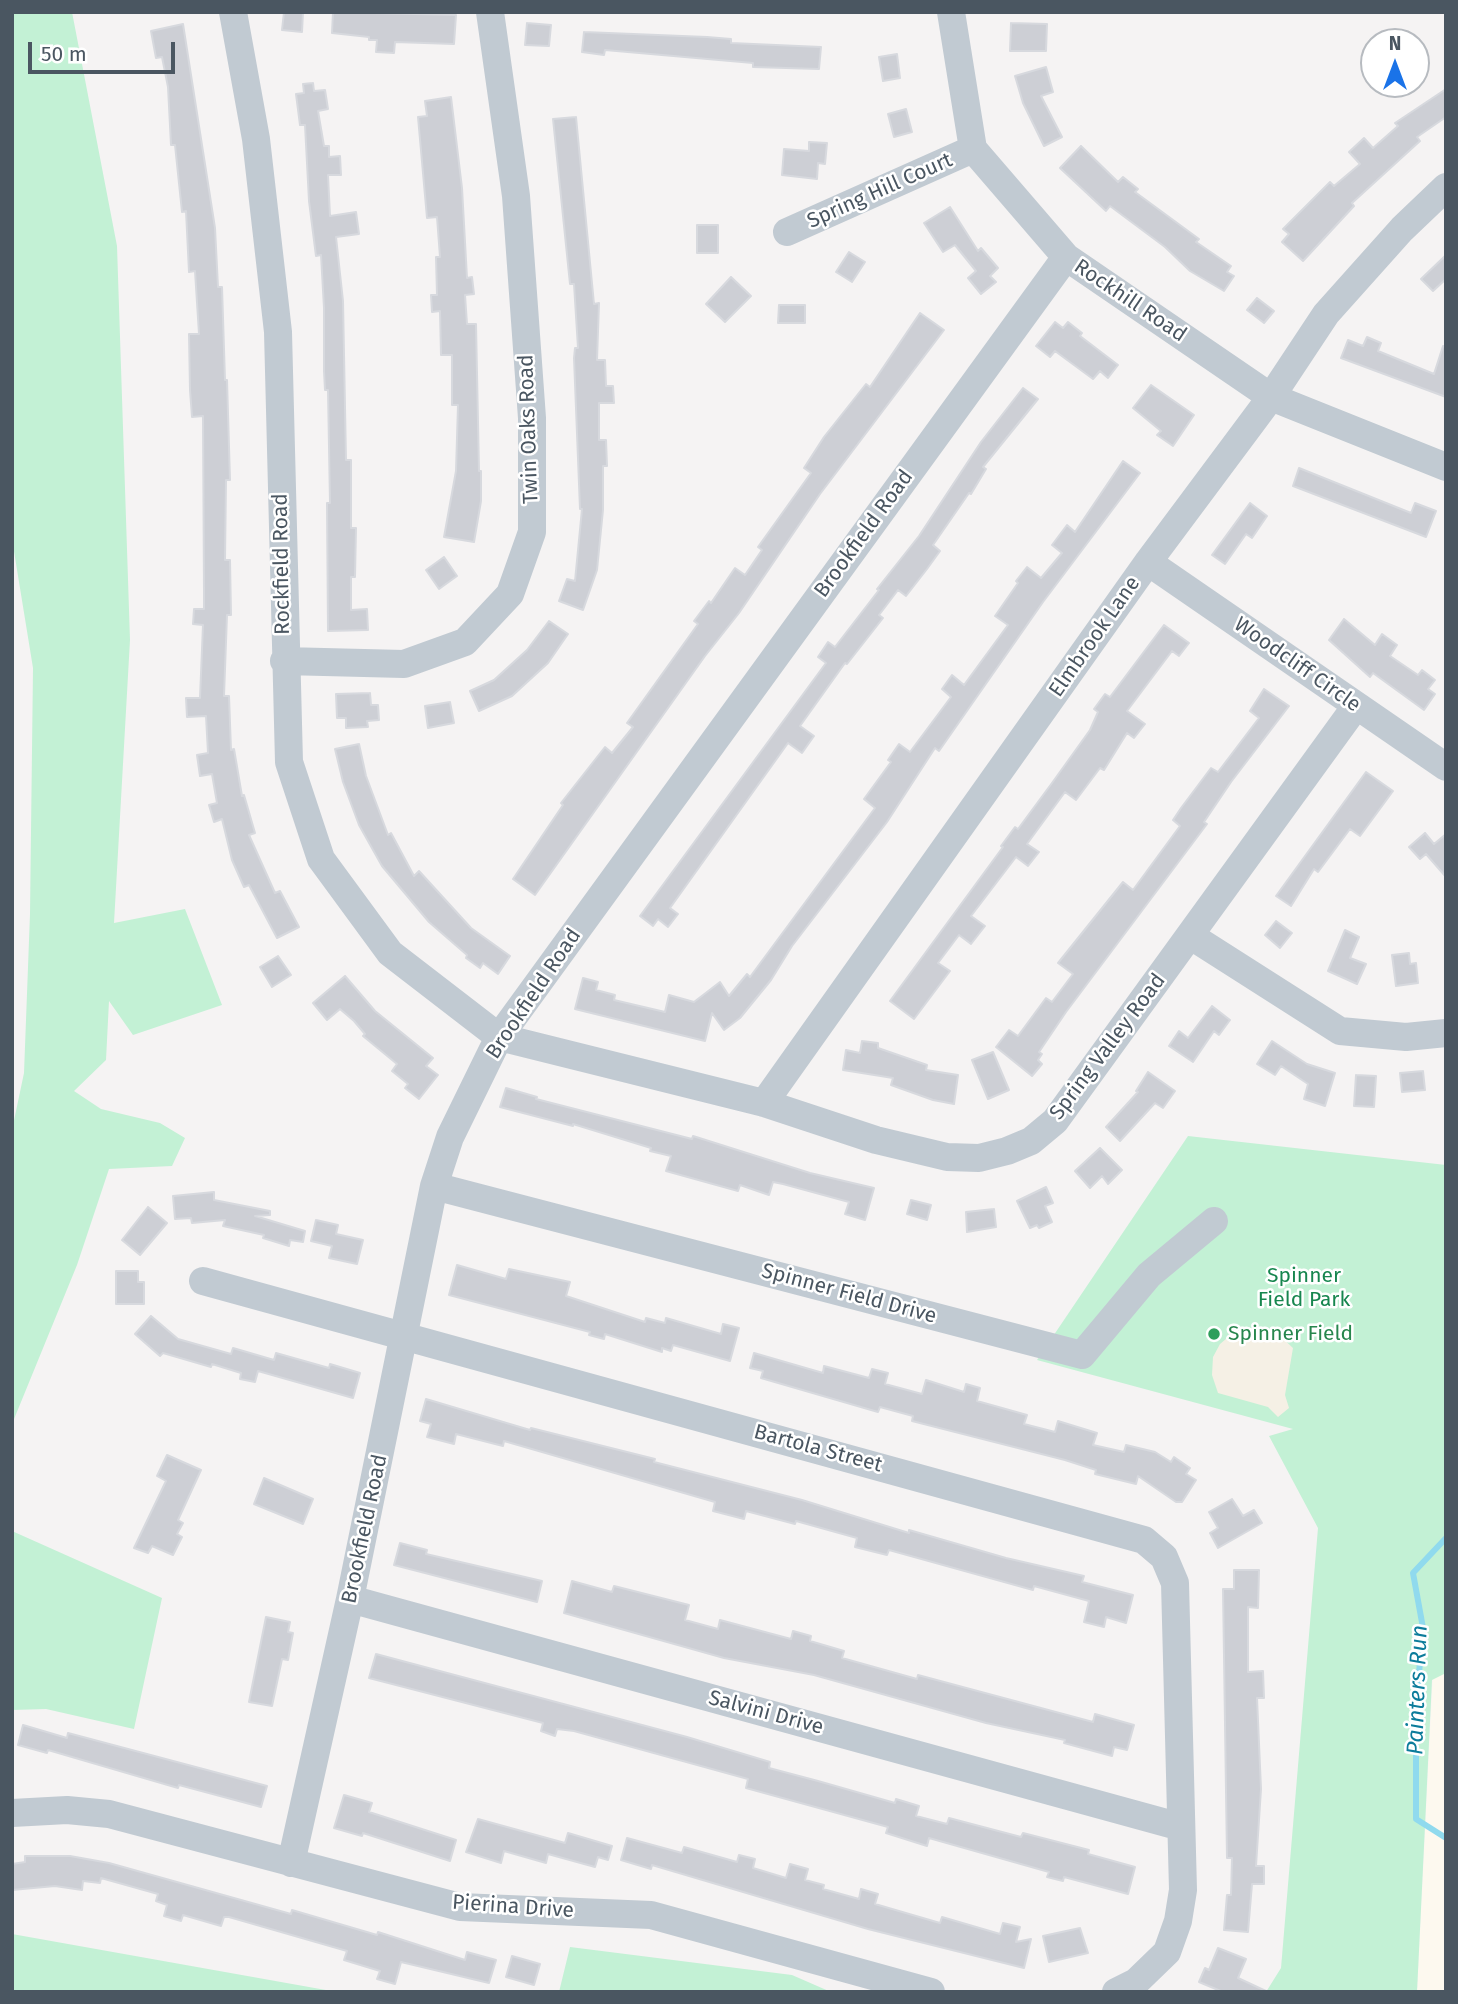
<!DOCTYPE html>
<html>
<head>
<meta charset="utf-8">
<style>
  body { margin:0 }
  #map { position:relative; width:1458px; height:2004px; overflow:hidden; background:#f5f3f3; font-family:"Fira Sans",sans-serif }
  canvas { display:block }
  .frame { position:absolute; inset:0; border:14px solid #4a5661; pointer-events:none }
  .north { position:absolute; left:1360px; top:28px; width:70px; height:70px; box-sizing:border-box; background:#fff; border:2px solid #b7bbc0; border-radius:50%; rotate:0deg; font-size:19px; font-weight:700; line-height:28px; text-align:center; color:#4a5661 }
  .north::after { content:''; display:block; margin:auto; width:24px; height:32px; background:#1a73e8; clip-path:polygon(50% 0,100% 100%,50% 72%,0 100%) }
  .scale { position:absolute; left:28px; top:42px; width:147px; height:32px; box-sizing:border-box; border:4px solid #4a5661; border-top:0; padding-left:9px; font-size:21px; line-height:24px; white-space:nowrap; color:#4a5661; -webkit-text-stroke:5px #fff; paint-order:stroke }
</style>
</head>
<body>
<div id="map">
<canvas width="1458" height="2004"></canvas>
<div class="frame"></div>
<div class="north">N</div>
<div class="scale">50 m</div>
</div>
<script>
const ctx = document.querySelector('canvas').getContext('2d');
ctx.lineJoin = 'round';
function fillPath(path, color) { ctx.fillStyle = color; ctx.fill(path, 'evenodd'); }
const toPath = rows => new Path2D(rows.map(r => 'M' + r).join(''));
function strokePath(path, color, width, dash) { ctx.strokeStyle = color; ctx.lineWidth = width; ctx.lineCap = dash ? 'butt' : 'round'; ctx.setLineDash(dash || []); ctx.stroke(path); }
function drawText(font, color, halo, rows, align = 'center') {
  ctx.font = font + ' "Fira Sans",sans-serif'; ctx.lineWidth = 5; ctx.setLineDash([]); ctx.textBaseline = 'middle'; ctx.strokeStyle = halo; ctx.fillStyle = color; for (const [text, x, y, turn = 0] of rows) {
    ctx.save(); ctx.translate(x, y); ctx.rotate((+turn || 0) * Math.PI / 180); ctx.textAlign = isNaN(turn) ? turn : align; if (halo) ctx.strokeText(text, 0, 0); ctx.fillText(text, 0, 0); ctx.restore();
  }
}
fillPath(toPath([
  [1446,1461,1446,1992,1417,1992,1443,1470]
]), '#fdf9ef');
fillPath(toPath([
  [12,12,72,12,117,246,130,640,114,923,185,909,222,1005,133,1035,109,1001,106,1060,74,1091,101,1109,160,1123,185,1138,172,1166,109,1169,77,1265,12,1424,12,1130,24,1073,30,914,33,668,12,539],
  [1188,1136,1446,1165,1446,1673,1432,1680,1417,1992,1266,1992,1281,1968,1318,1528,1269,1436,1293,1429,1037,1360],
  [12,1531,162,1598,134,1729,46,1709,12,1710],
  [12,1934,337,1992,12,1992],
  [570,1947,792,1975,831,1992,559,1992]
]), '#c3f1d5');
fillPath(toPath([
  [1249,1328,1264,1328,1278,1334,1293,1348,1285,1395,1289,1408,1278,1417,1268,1407,1218,1393,1212,1375,1213,1357,1220,1344,1233,1333]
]), '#f5f0e5');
strokePath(toPath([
  [1446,1538,1413,1573,1423,1628,1416,1707,1416,1819,1446,1838]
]), '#90daee', 6);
const building = toPath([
  [284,12,303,12,302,32,282,30,284,12],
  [333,12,456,15,454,44,395,42,394,53,376,52,377,40,369,40,369,37,332,33,333,12],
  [527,23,551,25,549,46,525,45,527,23],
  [1011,23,1047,24,1046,51,1010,51,1011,23],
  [183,24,215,228,218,287,222,287,225,380,227,380,230,480,226,480,225,560,230,560,231,615,227,615,224,696,229,696,231,750,234,749,242,796,244,795,255,833,249,835,275,893,280,891,299,927,277,938,249,885,244,887,232,860,222,819,214,822,209,805,217,803,212,774,200,776,197,755,208,753,206,716,187,717,186,698,200,698,203,625,193,624,194,609,204,609,204,593,203,416,192,417,190,390,189,334,199,334,195,271,189,272,186,211,182,212,175,145,171,145,168,87,162,57,156,58,151,31,183,24],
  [584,32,707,37,731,39,731,43,821,47,819,69,753,67,753,63,605,50,604,55,582,52,584,32],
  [897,54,900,78,883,81,879,57,897,54],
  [1046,67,1053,92,1041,96,1062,137,1044,146,1023,103,1015,76,1046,67],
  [313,83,314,91,325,90,328,109,318,111,324,146,329,146,329,157,340,156,341,175,328,175,330,216,356,212,359,234,336,237,343,301,346,460,351,460,351,528,356,528,355,577,351,577,351,610,367,609,368,630,328,631,327,503,330,503,328,390,325,390,324,371,324,308,321,255,316,256,309,201,305,125,300,125,296,94,304,93,303,84,313,83],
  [1446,89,1446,117,1417,137,1420,141,1352,203,1354,206,1303,261,1282,242,1289,234,1283,229,1330,182,1334,186,1360,164,1349,152,1364,138,1373,148,1398,126,1395,123,1446,89],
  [451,97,462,188,467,278,472,277,474,294,465,295,467,324,476,324,479,471,481,471,481,501,474,542,444,537,456,471,458,405,452,405,452,355,441,355,440,311,432,312,431,295,437,295,436,257,440,257,437,217,427,218,418,117,427,116,425,101,451,97],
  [906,109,912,132,894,137,888,114,906,109],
  [576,117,594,304,599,303,597,360,605,360,606,386,613,386,614,403,599,403,599,440,606,440,607,466,603,466,603,510,597,570,583,610,559,601,567,579,575,581,582,509,580,509,574,358,575,348,578,348,574,284,570,284,553,119,576,117],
  [809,142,827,143,825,164,818,163,817,179,782,175,784,149,809,151,809,142],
  [1081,146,1118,182,1123,177,1138,189,1135,192,1199,239,1196,242,1231,266,1227,272,1234,276,1224,291,1190,271,1165,247,1110,206,1106,211,1060,168,1081,146],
  [950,207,978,251,981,248,998,268,990,276,996,282,981,294,968,278,976,271,955,245,943,252,924,223,950,207],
  [697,225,718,225,718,253,697,253,697,225],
  [849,252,865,262,852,282,836,272,849,252],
  [1446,255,1446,279,1433,291,1421,279,1446,255],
  [731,277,751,296,725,322,706,304,731,277],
  [1257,298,1274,311,1264,323,1247,310,1257,298],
  [779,305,805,305,805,323,778,323,779,305],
  [920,313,944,330,820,494,739,613,705,656,535,895,513,879,563,805,561,803,605,747,612,753,633,727,627,723,698,624,694,621,709,601,711,603,735,568,745,575,762,550,758,547,811,473,804,468,824,437,866,384,870,387,920,313],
  [1055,322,1063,328,1068,322,1082,333,1080,336,1118,365,1108,378,1100,371,1093,379,1055,351,1050,357,1036,346,1055,322],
  [1367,337,1381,343,1378,351,1434,374,1443,346,1446,347,1446,397,1341,358,1348,340,1363,346,1367,337],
  [1151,385,1194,415,1173,446,1157,435,1161,431,1133,408,1151,385],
  [1023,388,1038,399,983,467,986,469,971,494,969,493,933,545,940,551,927,569,906,596,898,590,879,615,883,618,847,664,845,663,800,726,814,736,802,753,788,743,670,908,678,914,668,927,658,919,653,926,640,916,826,663,818,657,828,642,835,647,879,590,877,589,919,536,981,442,1023,388],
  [1123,461,1140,473,1043,602,939,751,935,748,887,822,792,946,771,980,740,1018,724,1030,712,1013,705,1041,575,1009,583,978,598,982,596,990,615,995,614,1000,665,1012,669,995,694,1002,720,982,729,996,747,974,750,977,875,808,864,799,891,762,888,760,899,744,910,752,951,697,942,689,952,675,964,685,1008,625,995,616,1018,583,1016,581,1027,567,1041,578,1062,553,1052,545,1067,525,1075,532,1123,461],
  [1299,468,1411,513,1415,503,1436,511,1426,537,1293,486,1299,468],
  [1250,503,1267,516,1252,538,1246,534,1225,564,1212,555,1250,503],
  [444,557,457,576,439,589,426,570,444,557],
  [1344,619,1375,645,1382,634,1397,645,1390,656,1418,675,1422,670,1435,680,1428,689,1435,694,1424,710,1373,673,1370,677,1329,640,1344,619],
  [549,621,568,634,548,663,512,696,479,711,470,691,494,680,527,650,549,621],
  [1164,625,1189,643,1179,656,1172,651,1127,711,1145,724,1134,738,1127,733,1104,770,1100,768,1076,800,1065,792,1027,844,1039,852,1028,866,1016,857,971,916,985,926,971,944,959,935,938,963,950,971,914,1019,890,1001,1003,847,1001,846,1015,827,1018,829,1052,783,1090,730,1098,712,1094,709,1105,694,1110,697,1164,625],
  [1264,689,1289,706,1231,782,1204,822,1207,824,1066,1012,1039,1052,1042,1054,1038,1060,1042,1064,1032,1076,996,1047,1009,1030,1018,1036,1046,998,1052,1002,1073,974,1058,963,1123,882,1133,890,1180,826,1173,820,1181,808,1211,768,1218,772,1259,718,1250,711,1264,689],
  [370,693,371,705,378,705,379,720,367,721,368,727,346,728,346,718,337,718,336,694,370,693],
  [450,702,454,723,428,728,425,706,450,702],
  [359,744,366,776,388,835,391,833,414,876,419,871,471,928,510,956,498,974,483,963,480,968,466,958,467,955,429,922,382,866,359,825,343,782,335,749,359,744],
  [1366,772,1393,791,1360,836,1350,829,1318,872,1314,869,1291,906,1276,896,1366,772],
  [1425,833,1434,844,1446,834,1446,877,1426,854,1420,859,1409,847,1425,833],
  [1276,921,1292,933,1280,948,1265,935,1276,921],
  [1345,930,1359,937,1350,958,1366,964,1357,984,1328,971,1345,930],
  [1409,953,1410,964,1416,963,1418,983,1396,986,1392,955,1409,953],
  [278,956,291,975,272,987,260,967,278,956],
  [345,976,375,1011,433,1058,426,1066,438,1075,419,1099,405,1088,408,1084,392,1071,397,1064,363,1036,365,1034,354,1021,340,1009,327,1020,313,1003,345,976],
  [1212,1006,1230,1020,1219,1035,1214,1031,1193,1062,1169,1046,1179,1031,1188,1038,1212,1006],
  [862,1041,878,1043,878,1048,927,1065,926,1070,958,1075,954,1104,933,1100,891,1085,893,1078,843,1070,846,1050,860,1053,862,1041],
  [1272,1041,1307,1064,1335,1073,1325,1106,1304,1099,1308,1084,1281,1066,1275,1075,1257,1064,1272,1041],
  [993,1052,1009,1090,988,1099,972,1060,993,1052],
  [1423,1071,1425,1090,1402,1092,1400,1073,1423,1071],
  [1148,1072,1175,1091,1163,1108,1155,1103,1120,1141,1106,1127,1138,1092,1136,1091,1148,1072],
  [1356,1075,1376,1076,1374,1107,1354,1106,1356,1075],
  [506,1088,537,1097,536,1099,692,1139,693,1136,810,1173,874,1188,865,1220,845,1214,849,1202,783,1184,773,1182,769,1195,740,1185,738,1191,666,1171,671,1156,650,1151,651,1148,573,1124,573,1126,500,1107,506,1088],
  [1100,1148,1122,1170,1108,1184,1102,1176,1090,1188,1075,1171,1100,1148],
  [1046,1187,1053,1203,1045,1206,1052,1222,1039,1228,1037,1225,1030,1228,1017,1201,1046,1187],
  [214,1192,214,1200,270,1211,270,1215,255,1216,305,1231,303,1242,290,1240,289,1246,263,1238,264,1235,223,1226,225,1220,192,1223,191,1218,175,1219,173,1196,214,1192],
  [911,1200,931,1205,927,1220,907,1214,911,1200],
  [148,1207,167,1223,140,1255,122,1240,148,1207],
  [994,1209,996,1227,967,1232,966,1212,994,1209],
  [316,1220,338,1225,336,1234,363,1240,357,1264,329,1258,332,1246,311,1241,316,1220],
  [457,1265,506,1279,509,1269,570,1282,566,1296,645,1322,646,1318,665,1323,666,1318,721,1334,723,1324,739,1328,730,1361,673,1345,671,1351,662,1348,662,1352,605,1334,604,1339,589,1335,590,1332,449,1295,457,1265],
  [116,1271,138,1271,138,1282,144,1282,144,1304,116,1304,116,1271],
  [151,1316,178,1339,231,1354,233,1348,274,1360,276,1353,329,1368,330,1364,360,1373,353,1398,258,1371,255,1382,240,1379,241,1373,212,1364,211,1367,163,1353,160,1356,135,1334,151,1316],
  [754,1353,823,1373,824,1366,869,1378,872,1369,888,1373,885,1384,922,1394,926,1380,964,1392,966,1384,980,1388,977,1401,1027,1415,1024,1424,1055,1432,1058,1421,1097,1433,1093,1445,1124,1452,1126,1445,1155,1452,1171,1462,1174,1457,1190,1468,1186,1474,1196,1480,1182,1502,1176,1502,1138,1476,1136,1484,1095,1474,1096,1470,1065,1460,912,1421,913,1416,880,1407,878,1412,761,1378,763,1371,750,1368,754,1353],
  [426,1399,530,1430,531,1428,655,1459,654,1462,802,1500,909,1533,909,1530,1006,1558,1084,1576,1082,1582,1133,1595,1126,1623,1106,1617,1104,1627,1084,1622,1089,1601,1034,1586,1033,1590,889,1550,887,1555,855,1547,857,1538,796,1521,795,1524,746,1511,744,1519,713,1511,715,1502,504,1441,503,1446,456,1434,454,1444,427,1437,431,1424,420,1421,426,1399],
  [167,1455,201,1470,178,1520,183,1523,177,1534,182,1537,173,1555,152,1546,148,1553,134,1548,166,1481,157,1476,167,1455],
  [264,1478,313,1499,303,1524,254,1504,264,1478],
  [1232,1499,1243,1516,1254,1510,1262,1523,1218,1548,1210,1533,1218,1528,1209,1512,1232,1499],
  [400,1543,427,1550,426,1554,542,1581,537,1602,394,1565,400,1543],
  [1234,1570,1259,1570,1258,1608,1248,1607,1248,1672,1263,1671,1264,1698,1257,1698,1261,1789,1256,1866,1264,1866,1264,1884,1252,1884,1248,1932,1224,1930,1227,1895,1231,1895,1232,1858,1227,1858,1223,1589,1234,1589,1234,1570],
  [572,1581,612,1592,614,1586,689,1605,685,1620,718,1629,720,1620,791,1639,793,1631,811,1636,810,1641,844,1651,842,1658,917,1679,918,1675,1093,1722,1095,1714,1134,1725,1127,1750,1114,1747,1112,1756,1064,1743,1065,1740,986,1723,814,1675,724,1658,564,1613,572,1581],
  [266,1617,290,1622,288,1632,293,1633,288,1660,282,1659,272,1706,249,1702,266,1617],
  [376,1654,687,1737,770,1762,769,1768,818,1781,895,1803,896,1799,919,1806,916,1816,947,1824,949,1818,1021,1837,1023,1833,1089,1850,1088,1854,1135,1867,1128,1894,1064,1877,1063,1881,1047,1877,1049,1872,929,1838,927,1846,886,1833,888,1827,746,1788,748,1779,574,1731,557,1729,555,1736,541,1731,543,1723,369,1678,376,1654],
  [23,1725,67,1738,68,1733,267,1786,261,1807,179,1785,178,1788,48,1750,47,1753,18,1745,23,1725],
  [344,1795,372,1803,369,1812,456,1840,450,1861,363,1833,362,1836,334,1828,344,1795],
  [478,1819,565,1843,568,1833,612,1846,608,1860,598,1857,595,1867,548,1854,546,1863,504,1851,501,1863,466,1852,478,1819],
  [627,1838,682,1853,684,1847,737,1862,739,1855,755,1859,753,1868,786,1878,790,1864,808,1869,805,1880,824,1885,823,1889,859,1899,861,1889,878,1894,875,1904,940,1923,942,1917,1000,1934,1003,1923,1020,1927,1016,1942,1031,1939,1024,1968,868,1929,652,1865,651,1869,621,1860,627,1838],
  [25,1856,70,1856,109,1863,291,1914,292,1910,377,1935,378,1932,465,1960,467,1952,496,1960,489,1983,401,1962,395,1984,377,1979,380,1971,344,1960,347,1951,229,1917,224,1917,221,1926,183,1915,181,1921,164,1916,167,1905,156,1901,158,1894,101,1878,100,1883,83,1881,82,1890,55,1886,12,1890,12,1864,25,1862,25,1856],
  [1080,1928,1088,1953,1049,1962,1043,1936,1080,1928],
  [1218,1948,1246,1959,1238,1978,1268,1992,1223,1992,1199,1982,1205,1968,1209,1970,1218,1948],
  [512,1956,540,1964,534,1985,506,1977,512,1956]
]);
fillPath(building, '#cdcfd5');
strokePath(building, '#d7d9de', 2);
strokePath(toPath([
  [233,12,256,139,278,332,289,762,321,859,390,953,499,1037,764,1103,876,1140,947,1157,979,1158,1007,1151,1031,1141,1055,1121,1356,706],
  [951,12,973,149,1066,257,1271,397,1446,467],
  [787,232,973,149],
  [1148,562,1446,767],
  [284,661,404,664,465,642,510,594,532,532,532,418,516,196,490,12],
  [1191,936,1340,1031,1406,1037,1446,1033],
  [764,1103,1148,562,1271,397,1326,314,1402,229,1446,187],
  [434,1186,1082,1355,1149,1275,1214,1221],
  [203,1281,1144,1540,1164,1557,1175,1583,1183,1890,1178,1921,1167,1952,1136,1982,1116,1992],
  [350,1599,1181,1827],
  [12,1813,67,1810,109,1814,460,1907,651,1915,931,1992],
  [291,1863,350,1599,434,1186,450,1137,499,1037,1066,257]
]), '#c1cad2', 28);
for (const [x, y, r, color] of [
  [1214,1334,7,"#2e9e5b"]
]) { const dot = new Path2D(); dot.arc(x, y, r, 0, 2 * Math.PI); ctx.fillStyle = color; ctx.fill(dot); strokePath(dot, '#fff', 2.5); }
drawText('21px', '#4a5661', '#fff', [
  ["Spring Hill Court",880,191,-24],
  ["Rockhill Road",1130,301,34],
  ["Twin Oaks Road",529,429,-92],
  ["Brookfield Road",864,534,-54],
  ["Rockfield Road",282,564,-91],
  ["Elmbrook Lane",1095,637,-55],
  ["Woodcliff Circle",1297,665,35],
  ["Brookfield Road",534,994,-56],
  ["Spring Valley Road",1108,1047,-53],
  ["Spinner Field Drive",849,1294,15],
  ["Bartola Street",818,1449,15],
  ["Brookfield Road",365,1529,-78],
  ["Salvini Drive",766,1713,15],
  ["Pierina Drive",513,1907,4]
]);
drawText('21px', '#17864f', '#fff', [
  ["Spinner",1304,1276],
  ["Field Park",1304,1300]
]);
drawText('21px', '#27864d', '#fff', [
  ["Spinner Field",1228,1334]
], 'left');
drawText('italic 23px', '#0c7c9b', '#fff', [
  ["Painters Run",1418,1690,-88]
]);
</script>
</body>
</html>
